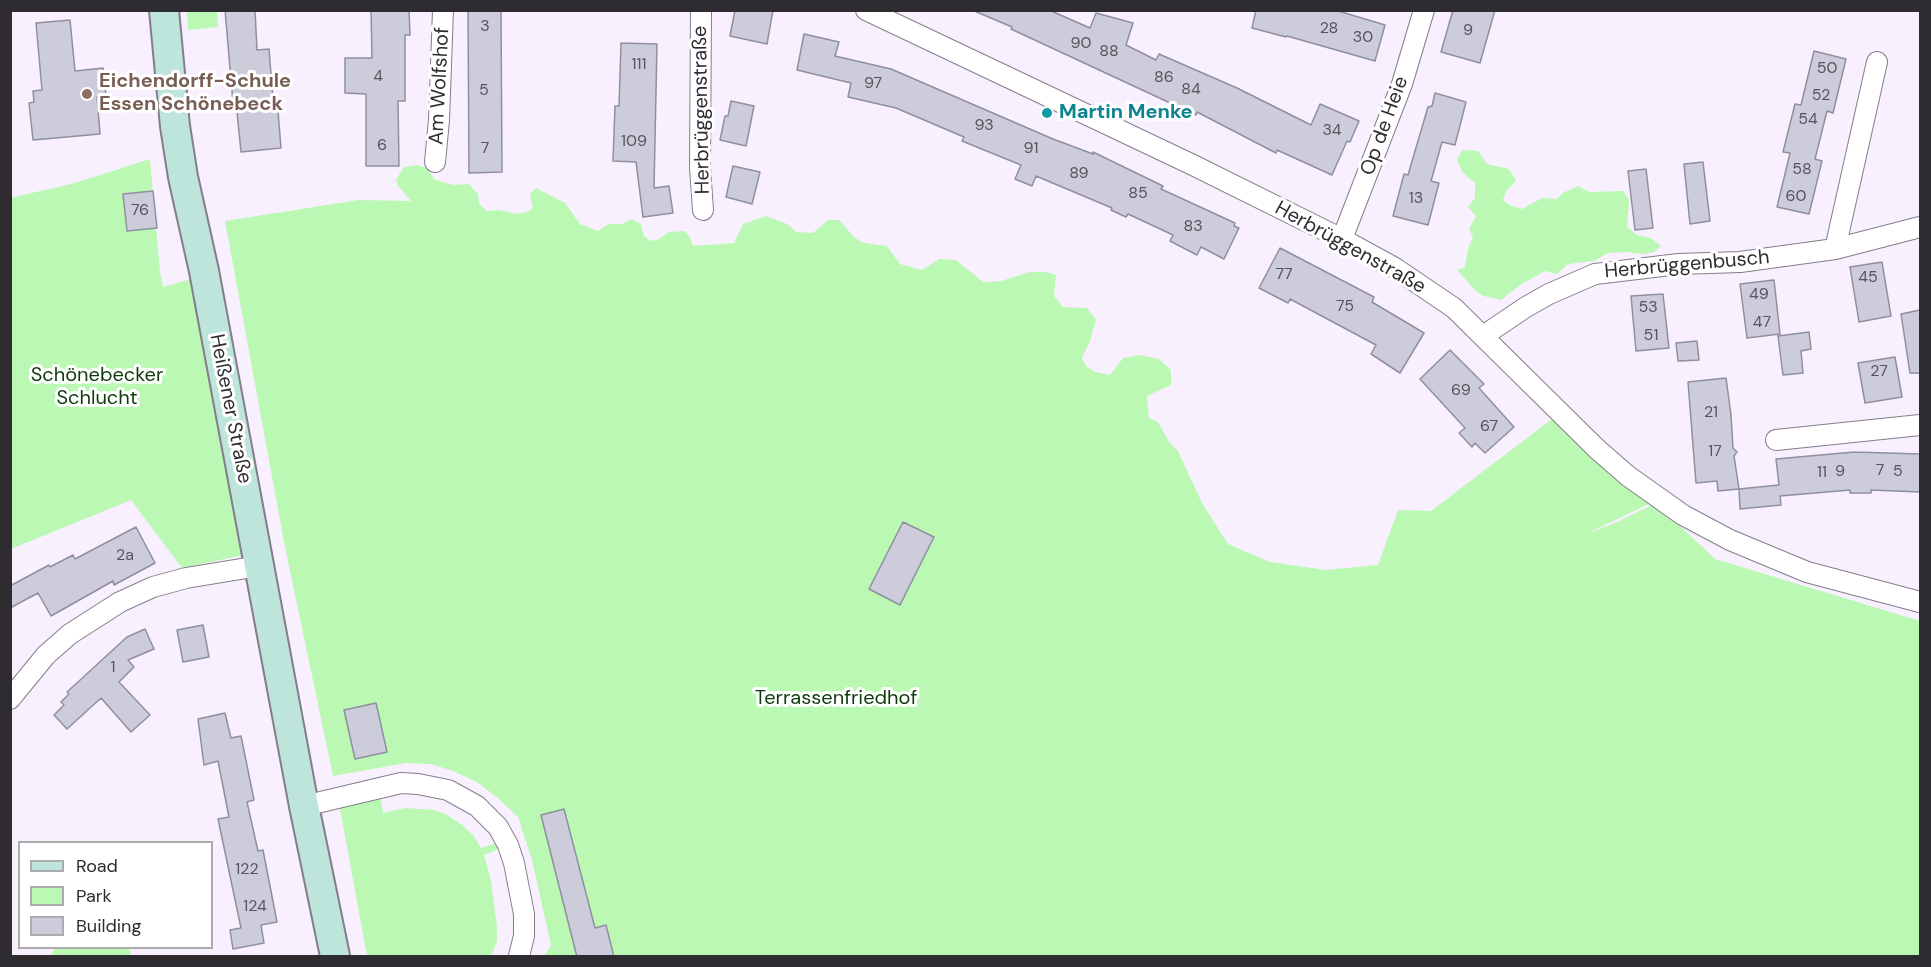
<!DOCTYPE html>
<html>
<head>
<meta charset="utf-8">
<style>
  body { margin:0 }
  #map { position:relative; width:1931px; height:967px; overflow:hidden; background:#f8f0fe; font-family:"DM Sans",sans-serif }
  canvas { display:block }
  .frame { position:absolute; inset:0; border:12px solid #2f2c31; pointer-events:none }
  .legend { position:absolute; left:18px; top:841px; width:195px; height:108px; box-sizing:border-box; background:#fff; border:2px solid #acabad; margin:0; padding:8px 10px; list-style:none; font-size:18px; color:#2f2c31 }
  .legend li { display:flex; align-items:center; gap:12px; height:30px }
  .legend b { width:30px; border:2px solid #acabad }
</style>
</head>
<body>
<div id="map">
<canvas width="1931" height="967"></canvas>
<div class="frame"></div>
<ul class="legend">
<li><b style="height:8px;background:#bee5dc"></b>Road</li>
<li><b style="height:16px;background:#bbf8b4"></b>Park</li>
<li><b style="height:16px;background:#ccccdb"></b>Building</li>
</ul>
</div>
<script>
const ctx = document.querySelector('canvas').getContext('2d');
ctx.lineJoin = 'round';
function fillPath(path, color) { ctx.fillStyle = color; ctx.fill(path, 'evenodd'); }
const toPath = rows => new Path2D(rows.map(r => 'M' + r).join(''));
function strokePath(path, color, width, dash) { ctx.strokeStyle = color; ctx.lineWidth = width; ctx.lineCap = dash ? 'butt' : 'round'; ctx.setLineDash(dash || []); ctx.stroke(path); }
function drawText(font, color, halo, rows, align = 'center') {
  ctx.font = font + ' "DM Sans",sans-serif'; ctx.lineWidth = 6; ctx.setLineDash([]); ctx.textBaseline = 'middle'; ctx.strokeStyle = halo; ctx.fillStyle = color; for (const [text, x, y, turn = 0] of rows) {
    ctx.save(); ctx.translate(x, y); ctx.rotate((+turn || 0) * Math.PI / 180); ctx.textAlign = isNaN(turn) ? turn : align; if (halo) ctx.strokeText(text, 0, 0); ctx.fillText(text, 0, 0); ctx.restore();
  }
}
fillPath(toPath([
  [187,11,217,11,218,27,188,30],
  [1462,150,1478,151,1487,164,1509,169,1516,181,1506,191,1503,200,1509,205,1522,209,1542,198,1557,199,1563,193,1578,186,1589,192,1623,191,1629,200,1627,227,1637,235,1651,238,1661,246,1654,252,1643,254,1627,252,1608,253,1594,261,1568,264,1557,274,1545,271,1520,285,1501,300,1484,296,1477,292,1457,270,1465,267,1468,249,1473,237,1469,229,1476,216,1468,207,1475,198,1475,183,1463,173,1457,160],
  [150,159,160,272,163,287,195,278,253,553,182,568,131,500,11,549,10,198,75,183],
  [418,165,428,169,434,179,442,182,455,185,469,184,478,194,479,204,487,211,499,210,516,214,527,212,533,208,530,194,536,188,565,203,580,224,598,231,609,224,622,224,632,219,641,224,644,236,650,241,659,239,669,232,684,231,690,237,693,246,734,243,743,224,766,216,787,224,796,232,813,233,828,220,839,220,855,238,864,243,887,246,900,264,922,270,939,259,956,260,983,282,1001,281,1030,272,1046,272,1056,275,1054,296,1063,307,1087,308,1096,320,1090,341,1082,358,1086,366,1095,372,1110,375,1123,358,1140,355,1159,359,1171,370,1171,385,1147,396,1149,418,1158,422,1169,442,1178,451,1202,503,1228,544,1270,562,1326,570,1378,565,1398,510,1431,511,1556,416,1655,501,1584,535,1617,522,1656,503,1715,559,1920,621,1920,956,544,956,551,945,532,860,518,817,499,799,477,782,453,771,431,764,406,763,333,776,285,547,225,221,359,200,411,201,398,186,396,180,404,167],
  [380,795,383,813,405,808,435,810,447,815,462,825,473,835,481,848,497,843,499,849,484,855,491,880,497,927,497,941,491,956,367,956,340,809,360,801],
  [55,948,129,948,131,956,50,956]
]), '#bbf8b4');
const building = toPath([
  [225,10,255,10,257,50,269,49,273,99,277,99,281,148,241,152,236,102,233,103,225,10],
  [371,10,409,10,410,35,405,35,405,101,398,101,399,166,366,166,366,94,345,93,345,58,372,58,371,10],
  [468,10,501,10,502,172,469,173,468,10],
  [735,10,773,10,767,44,730,36,735,10],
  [972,10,1049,10,1090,28,1096,13,1133,23,1126,45,1156,60,1159,54,1237,88,1311,125,1320,104,1359,121,1350,142,1347,141,1332,175,1277,150,1276,153,1197,112,1196,115,1011,29,1012,27,972,10],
  [1256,10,1335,10,1385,25,1375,61,1287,36,1286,37,1252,28,1256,10],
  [1453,10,1495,10,1480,63,1441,52,1453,10],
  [70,20,75,71,103,68,106,96,97,97,100,134,33,140,29,103,34,102,33,91,42,90,36,23,70,20],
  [804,34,839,42,835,56,891,69,1053,139,1093,154,1093,152,1163,186,1161,189,1235,223,1234,226,1239,228,1224,259,1201,247,1197,255,1170,241,1173,235,1128,214,1126,217,1111,210,1112,208,1036,176,1032,186,1015,179,1021,165,962,141,964,137,896,108,848,97,851,83,797,70,804,34],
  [621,43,657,44,654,188,669,186,673,213,643,217,636,162,613,161,615,106,619,106,621,43],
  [1814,51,1846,59,1833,113,1827,111,1815,159,1822,161,1809,214,1777,207,1790,153,1783,152,1795,104,1801,105,1814,51],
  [1435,93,1466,102,1455,145,1442,142,1431,181,1439,183,1428,225,1393,216,1404,174,1408,175,1428,107,1432,106,1435,93],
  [731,101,754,106,746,146,720,140,725,116,728,116,731,101],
  [1703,162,1710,221,1690,224,1684,164,1703,162],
  [733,166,760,172,752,204,726,197,733,166],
  [1646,169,1653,228,1635,230,1628,171,1646,169],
  [153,191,157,228,127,231,123,194,153,191],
  [1280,248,1374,297,1372,302,1424,333,1400,373,1371,354,1376,345,1290,299,1288,303,1259,288,1280,248],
  [1882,262,1891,316,1859,322,1850,267,1882,262],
  [1774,280,1780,334,1747,338,1740,284,1774,280],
  [1663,294,1669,348,1636,351,1631,296,1663,294],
  [1920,310,1920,373,1910,373,1901,314,1920,310],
  [1809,332,1811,349,1801,351,1803,373,1783,375,1778,336,1809,332],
  [1697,341,1699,360,1678,361,1676,343,1697,341],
  [1450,350,1484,384,1479,388,1514,427,1485,453,1475,443,1472,447,1459,433,1465,428,1420,379,1450,350],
  [1895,357,1902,397,1865,403,1858,363,1895,357],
  [1726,378,1731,415,1733,448,1737,452,1734,456,1739,489,1718,491,1717,481,1696,483,1688,382,1726,378],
  [1854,452,1920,454,1920,492,1871,490,1871,493,1850,493,1850,490,1780,496,1781,505,1740,509,1739,489,1779,485,1776,459,1854,452],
  [903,522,934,537,900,605,869,589,903,522],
  [136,527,155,563,114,585,113,581,51,616,38,593,10,608,10,586,49,565,50,567,73,555,75,559,136,527],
  [203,625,209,657,183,662,177,630,203,625],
  [145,629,154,649,128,660,134,667,119,682,150,715,131,732,101,698,67,729,54,715,64,705,61,702,69,694,67,692,127,637,145,629],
  [376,703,387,752,355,759,344,710,376,703],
  [225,713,231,738,241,736,254,800,247,802,258,851,263,850,277,922,261,925,264,943,233,949,230,930,241,928,218,819,229,817,218,761,204,765,198,719,225,713],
  [564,809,595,928,606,925,614,957,577,957,541,815,564,809]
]);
fillPath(building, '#ccccdb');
strokePath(building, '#908f9d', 1.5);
const street = toPath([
  [701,10,700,168,703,210],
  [866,10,1193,165,1342,239,1395,268,1454,308,1597,449,1628,476,1683,515,1730,540,1807,572,1920,602],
  [435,162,439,120,443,10],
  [1342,239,1402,84,1424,10],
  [1835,249,1877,62],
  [1483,336,1526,307,1549,294,1595,274,1679,264,1740,262,1835,249,1920,227],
  [1776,440,1920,425],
  [10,699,46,655,70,634,120,602,153,587,186,578,259,566],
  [304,806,401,783,418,784,448,790,477,806,498,827,508,845,514,863,524,914,524,936,519,956]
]);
const secondary = toPath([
  [164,10,175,126,183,177,204,271,304,806,335,956]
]);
strokePath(street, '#857e8a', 22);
strokePath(secondary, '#857e8a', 32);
strokePath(street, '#fff', 20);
strokePath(secondary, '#bee5dc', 28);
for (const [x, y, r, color] of [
  [87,94,6,"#8d6e63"],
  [1047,113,6,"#0f9aa8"]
]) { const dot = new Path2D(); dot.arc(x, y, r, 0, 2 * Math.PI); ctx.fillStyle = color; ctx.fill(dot); strokePath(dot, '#fff', 2); }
drawText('16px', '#56545c', null, [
  ["3",485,27],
  ["28",1329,29],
  ["9",1468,31],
  ["30",1363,38],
  ["90",1081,44],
  ["88",1109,52],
  ["111",639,65],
  ["50",1827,69],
  ["4",378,77],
  ["86",1164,78],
  ["97",873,84],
  ["84",1191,90],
  ["5",484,91],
  ["52",1821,96],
  ["54",1808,120],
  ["93",984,126],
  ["34",1332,131],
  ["109",634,142],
  ["6",382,146],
  ["7",485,149],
  ["91",1031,149],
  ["58",1802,170],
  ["89",1079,174],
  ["85",1138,194],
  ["60",1796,197],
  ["13",1416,199],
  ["76",140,211],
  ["83",1193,227],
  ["77",1284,275],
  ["45",1868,278],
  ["49",1759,295],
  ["75",1345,307],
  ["53",1648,308],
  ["47",1762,323],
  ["51",1651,336],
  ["27",1879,372],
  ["69",1461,391],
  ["21",1711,413],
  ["67",1489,427],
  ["17",1715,452],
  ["7",1880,471],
  ["9",1840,472],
  ["5",1898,472],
  ["11",1822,473],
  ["2a",125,556],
  ["1",113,668],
  ["122",247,870],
  ["124",255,907]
]);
drawText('bold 20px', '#785e54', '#fff', [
  ["Eichendorff-Schule",99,82],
  ["Essen Schönebeck",99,105]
], 'left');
drawText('20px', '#2f2c31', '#fff', [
  ["Am Wolfshof",440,86,-87],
  ["Herbrüggenstraße",702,110,-91],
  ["Op de Heie",1385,126,-70],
  ["Herbrüggenstraße",1350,248,29],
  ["Herbrüggenbusch",1687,265,-5],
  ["Heißener Straße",230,409,79]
]);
drawText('bold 20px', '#0d838f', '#fff', [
  ["Martin Menke",1059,113]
], 'left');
drawText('20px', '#0f3a0c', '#fff', [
  ["Schönebecker",97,376],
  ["Schlucht",97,399],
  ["Terrassenfriedhof",836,699]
]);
</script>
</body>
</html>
